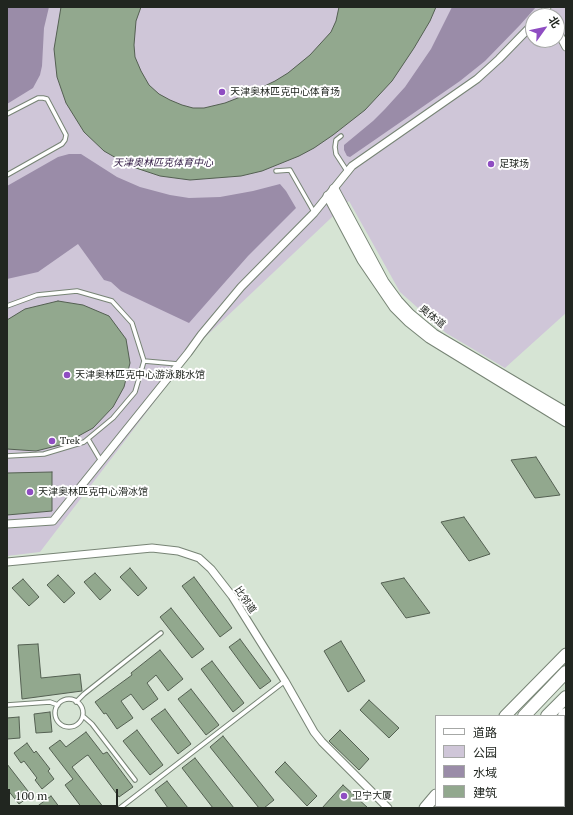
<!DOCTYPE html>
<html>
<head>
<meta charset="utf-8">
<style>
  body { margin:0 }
  #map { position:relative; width:573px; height:815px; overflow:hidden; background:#d6e4d4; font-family:"PT Serif","Noto Sans SC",serif }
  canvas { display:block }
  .frame { position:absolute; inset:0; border:8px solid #212620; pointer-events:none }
  .legend { position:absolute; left:435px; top:715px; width:130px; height:92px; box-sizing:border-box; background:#fff; border:1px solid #a6a8a6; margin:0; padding:5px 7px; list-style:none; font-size:12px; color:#212620 }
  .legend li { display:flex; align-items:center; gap:8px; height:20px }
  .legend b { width:20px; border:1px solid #a6a8a6 }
  .north { position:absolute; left:525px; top:8px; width:40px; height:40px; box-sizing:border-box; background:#fff; border:1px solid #a6a8a6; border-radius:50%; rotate:57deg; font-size:11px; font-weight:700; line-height:16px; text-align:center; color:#212620 }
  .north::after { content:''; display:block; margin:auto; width:14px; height:18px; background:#8f4dc2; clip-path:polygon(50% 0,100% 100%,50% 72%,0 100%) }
  .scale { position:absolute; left:8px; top:789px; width:110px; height:18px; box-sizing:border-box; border:2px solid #212620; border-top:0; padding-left:5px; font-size:12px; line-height:14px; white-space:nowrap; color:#212620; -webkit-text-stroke:3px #fff; paint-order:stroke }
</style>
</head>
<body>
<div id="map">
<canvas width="573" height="815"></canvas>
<div class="frame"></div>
<ul class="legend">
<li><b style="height:5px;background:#fff"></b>道路</li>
<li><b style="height:11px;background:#cfc6d8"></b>公园</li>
<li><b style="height:11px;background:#9a8ca8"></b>水域</li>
<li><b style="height:11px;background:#92a88e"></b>建筑</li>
</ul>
<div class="north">北</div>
<div class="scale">100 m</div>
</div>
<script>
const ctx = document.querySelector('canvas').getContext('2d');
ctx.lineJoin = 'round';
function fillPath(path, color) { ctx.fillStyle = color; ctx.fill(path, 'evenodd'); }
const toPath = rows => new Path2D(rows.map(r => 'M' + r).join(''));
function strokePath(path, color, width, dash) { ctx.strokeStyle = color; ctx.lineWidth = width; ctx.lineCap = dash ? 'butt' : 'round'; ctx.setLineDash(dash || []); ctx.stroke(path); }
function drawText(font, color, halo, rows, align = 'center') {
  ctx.font = font + ' "PT Serif","Noto Sans SC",serif'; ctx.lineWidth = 4; ctx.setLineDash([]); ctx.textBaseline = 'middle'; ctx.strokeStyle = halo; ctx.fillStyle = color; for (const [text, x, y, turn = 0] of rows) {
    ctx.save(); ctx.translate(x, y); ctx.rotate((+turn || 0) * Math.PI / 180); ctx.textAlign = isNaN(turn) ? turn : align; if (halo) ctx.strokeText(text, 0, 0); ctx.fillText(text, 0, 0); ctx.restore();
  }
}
fillPath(toPath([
  [7,7,566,7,566,313,505,368,446,333,400,292,349,201,201,341,40,552,7,556],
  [533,16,557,16,557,40,533,40]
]), '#cfc6d8');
fillPath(toPath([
  [7,7,49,7,44,28,42,66,40,75,33,88,7,104],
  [452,7,536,7,520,25,485,61,460,81,350,157,347,156,344,150,344,145,373,121,385,109,405,87,431,49],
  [69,154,81,154,117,177,140,187,170,195,189,198,220,197,253,191,280,184,286,191,296,208,248,256,189,323,121,291,111,282,104,280,78,244,38,272,7,279,7,186,58,157]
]), '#9a8ca8');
const building = toPath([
  [61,7,141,7,136,21,134,45,135,57,141,71,149,85,159,94,170,100,182,105,193,108,204,108,225,103,248,94,275,81,288,73,310,55,331,32,336,21,339,7,436,7,430,21,414,48,392,81,365,110,333,135,314,148,299,156,262,171,241,176,190,180,160,176,130,166,104,151,84,132,66,103,57,77,54,49,61,7],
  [58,301,83,305,109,316,126,339,130,363,124,387,113,407,93,428,64,444,36,451,7,449,7,320,25,309,58,301],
  [536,457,560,495,535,498,511,460,536,457],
  [52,472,52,511,7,515,7,473,52,472],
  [464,517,490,554,469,561,441,522,464,517],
  [130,568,147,588,138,596,120,577,130,568],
  [95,573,111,590,100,600,84,582,95,573],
  [58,575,75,593,64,603,47,585,58,575],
  [194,577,232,628,220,637,182,586,194,577],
  [404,578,430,613,406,618,381,583,404,578],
  [23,579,39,597,29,606,12,588,23,579],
  [171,608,204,649,192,658,160,617,171,608],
  [240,639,271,681,260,689,229,647,240,639],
  [341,641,365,681,348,692,324,651,341,641],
  [38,644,41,678,80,674,82,691,22,699,18,645,38,644],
  [160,650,183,679,168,691,156,675,147,683,158,699,143,710,131,694,121,701,133,718,117,729,106,713,104,714,95,702,132,675,131,673,160,650],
  [212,661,244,703,233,712,201,669,212,661],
  [191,689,219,725,206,735,178,699,191,689],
  [369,700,399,728,389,738,360,710,369,700],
  [165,709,191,744,178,754,151,719,165,709],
  [50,712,52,732,36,733,34,714,50,712],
  [19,717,20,738,7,739,7,718,19,717],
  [137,730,163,765,150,775,123,741,137,730],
  [340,730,369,759,359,770,329,741,340,730],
  [86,732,103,754,107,752,133,787,119,797,88,755,86,756,72,767,104,808,82,808,65,785,73,779,49,748,60,740,66,747,86,732],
  [223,736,274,800,264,808,259,808,210,747,223,736],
  [27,743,34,753,36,751,50,769,48,771,54,779,42,789,35,780,37,778,24,761,21,763,14,753,27,743],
  [195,758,234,808,213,808,182,768,195,758],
  [285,762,317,796,307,806,275,772,285,762],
  [7,764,31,795,19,804,7,789,7,764],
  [167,781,188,808,168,808,155,790,167,781],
  [343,785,368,808,322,808,343,785],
  [51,796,60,808,35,808,51,796]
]);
fillPath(building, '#92a88e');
strokePath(building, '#546052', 1);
const service = toPath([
  [7,114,38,98,43,98,47,99,66,135,65,140,62,144,7,175],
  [341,136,336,140,335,147,336,154,347,171],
  [276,171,290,170,314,212],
  [7,306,37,295,77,291,112,301,132,323,144,361,135,392,113,418,84,442,44,454,7,456],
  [144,361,178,364],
  [88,439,101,461],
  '55 713a14 14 0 1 1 28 0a14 14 0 1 1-28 0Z',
  [76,702,84,694,161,633],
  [7,705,50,702,58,705],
  [83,716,92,724,135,780],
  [120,808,285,681]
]);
const minor = toPath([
  [540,16,546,10,547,7],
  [557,30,566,47],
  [7,524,53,521,188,353,201,335,241,287,314,213,352,166,477,79,499,59,533,24],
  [7,562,152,548,178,551,199,558,211,569,232,596,285,681,314,732,322,742,388,808]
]);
const tertiary = toPath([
  [334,189,384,282,398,301,410,314,434,334,566,412],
  [328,196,362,260,394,307,409,322,429,338,566,422]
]);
const primary = toPath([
  [505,716,566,654],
  [564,730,566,728],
  [425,808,436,795],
  [494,808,495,806]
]);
const trunk = toPath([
  [524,716,566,672],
  [547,716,566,697],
  [564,716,566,714],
  [443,808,445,806],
  [462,808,463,806],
  [480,808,481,806]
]);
strokePath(service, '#778475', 5.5);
strokePath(minor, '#778475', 9);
strokePath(tertiary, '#778475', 11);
strokePath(primary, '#778475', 13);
strokePath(trunk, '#778475', 14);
strokePath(service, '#fff', 3.5);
strokePath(minor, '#fff', 7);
strokePath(tertiary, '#fff', 9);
strokePath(primary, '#fff', 11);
strokePath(trunk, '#fff', 12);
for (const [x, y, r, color] of [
  [222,92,4,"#8f4dc2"],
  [491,164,4,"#8f4dc2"],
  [67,375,4,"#8f4dc2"],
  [52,441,4,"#8f4dc2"],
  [30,492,4,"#8f4dc2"],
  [344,796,4,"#8f4dc2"]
]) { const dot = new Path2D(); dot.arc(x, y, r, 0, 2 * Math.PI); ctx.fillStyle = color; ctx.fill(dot); strokePath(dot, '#fff', 1.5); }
drawText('10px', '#212620', '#fff', [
  ["天津奥林匹克中心体育场",230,92],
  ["足球场",499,164],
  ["天津奥林匹克中心游泳跳水馆",75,375],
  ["Trek",60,441],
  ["天津奥林匹克中心滑冰馆",38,492],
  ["卫宁大厦",352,796]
], 'left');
drawText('italic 10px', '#372149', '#fff', [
  ["天津奥林匹克体育中心",163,163]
]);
drawText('10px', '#212620', '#fff', [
  ["奥体道",432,317,38],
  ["比邻道",245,600,56]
]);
</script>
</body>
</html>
